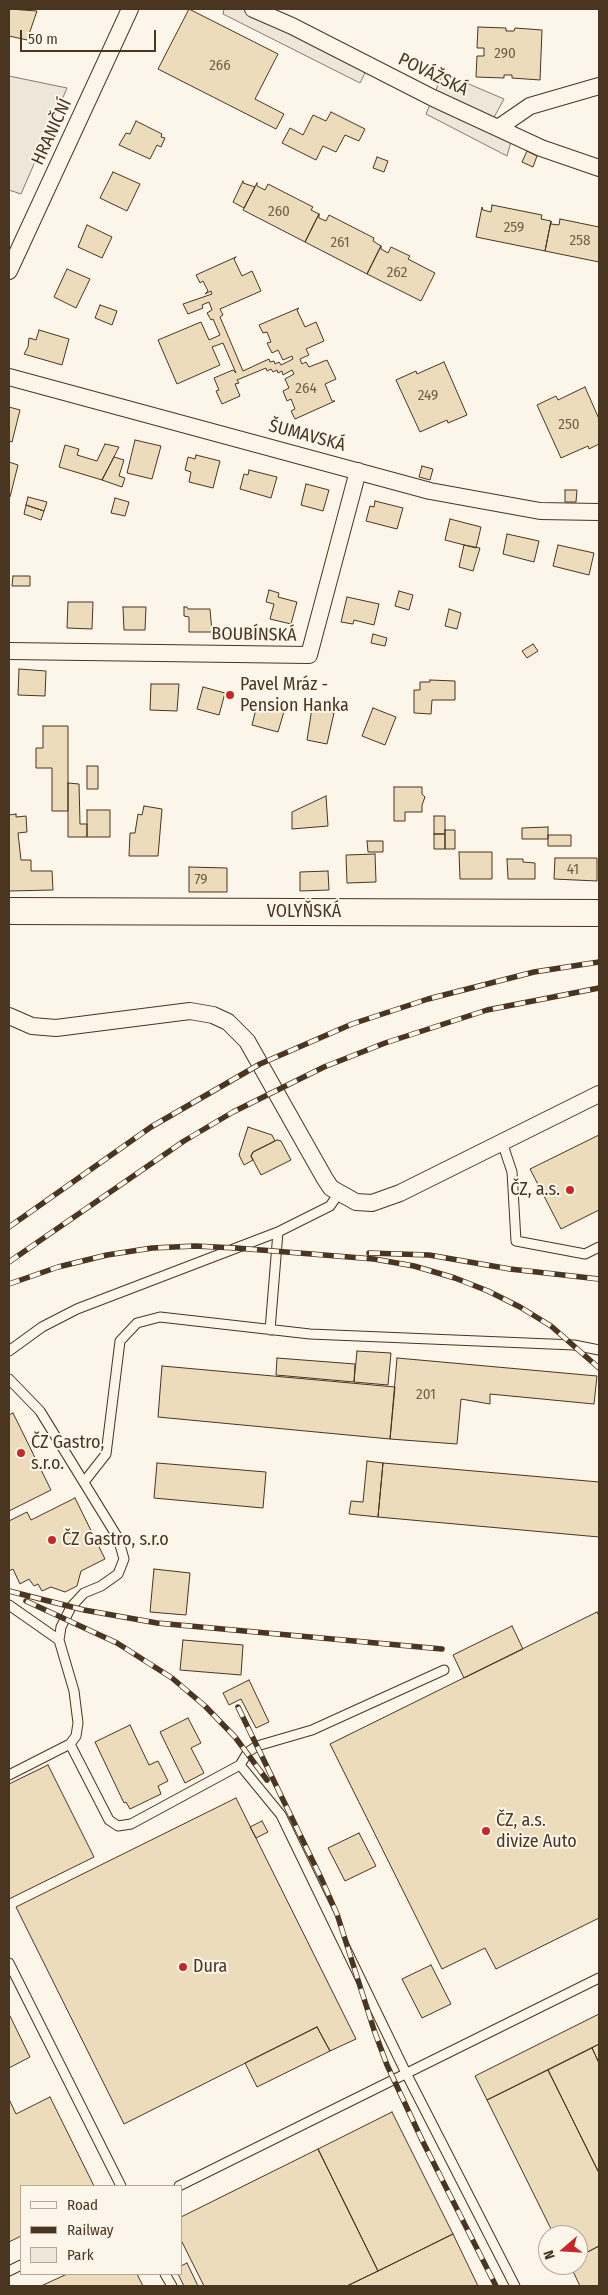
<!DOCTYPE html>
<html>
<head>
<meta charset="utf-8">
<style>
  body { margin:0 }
  #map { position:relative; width:608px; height:2295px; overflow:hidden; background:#fbf6e9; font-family:"Fira Sans Condensed",sans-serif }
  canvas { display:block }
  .frame { position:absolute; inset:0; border:10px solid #4a3520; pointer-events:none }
  .legend { position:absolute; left:20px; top:2185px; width:162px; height:90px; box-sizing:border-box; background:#fbf6e9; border:1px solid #b4a999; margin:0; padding:6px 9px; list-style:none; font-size:15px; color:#4a3520 }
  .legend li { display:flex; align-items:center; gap:10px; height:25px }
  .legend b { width:25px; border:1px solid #b4a999 }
  .north { position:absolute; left:538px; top:2225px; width:50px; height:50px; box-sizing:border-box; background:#fbf6e9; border:1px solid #b4a999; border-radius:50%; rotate:251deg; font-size:14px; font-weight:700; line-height:20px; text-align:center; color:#4a3520 }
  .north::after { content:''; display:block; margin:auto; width:18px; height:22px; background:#c62828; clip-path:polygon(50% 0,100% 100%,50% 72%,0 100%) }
  .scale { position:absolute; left:20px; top:30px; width:136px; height:22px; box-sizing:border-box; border:2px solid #4a3520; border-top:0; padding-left:6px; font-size:15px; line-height:18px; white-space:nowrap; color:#4a3520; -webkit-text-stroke:4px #fbf6e9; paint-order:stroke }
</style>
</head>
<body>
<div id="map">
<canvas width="608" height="2295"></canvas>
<div class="frame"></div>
<ul class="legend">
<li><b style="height:6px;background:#fbf6e9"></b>Road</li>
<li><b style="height:6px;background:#4a3520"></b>Railway</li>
<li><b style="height:14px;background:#ede6d9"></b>Park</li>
</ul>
<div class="north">N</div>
<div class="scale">50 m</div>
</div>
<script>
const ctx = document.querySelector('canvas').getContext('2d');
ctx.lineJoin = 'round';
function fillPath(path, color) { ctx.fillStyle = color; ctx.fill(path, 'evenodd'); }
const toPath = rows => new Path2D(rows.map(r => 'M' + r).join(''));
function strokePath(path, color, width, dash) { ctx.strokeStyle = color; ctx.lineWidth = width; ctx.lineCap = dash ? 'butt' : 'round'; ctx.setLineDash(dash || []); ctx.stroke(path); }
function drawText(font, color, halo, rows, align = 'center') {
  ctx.font = font + ' "Fira Sans Condensed",sans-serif'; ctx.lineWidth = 4; ctx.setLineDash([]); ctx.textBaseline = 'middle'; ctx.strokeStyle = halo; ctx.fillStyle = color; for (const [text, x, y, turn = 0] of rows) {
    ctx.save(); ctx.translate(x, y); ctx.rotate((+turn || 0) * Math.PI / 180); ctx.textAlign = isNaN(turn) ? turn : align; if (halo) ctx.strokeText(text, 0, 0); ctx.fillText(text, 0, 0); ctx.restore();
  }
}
const green = toPath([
  [9,76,67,88,21,194,9,190,9,76]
]);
fillPath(green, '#ede6d9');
strokePath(green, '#887966', 1);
const parking = toPath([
  [224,9,248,9,368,67,360,83,223,14,224,9],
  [443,73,504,99,492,121,512,138,507,156,426,114,443,73]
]);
fillPath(parking, '#ede7d9');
strokePath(parking, '#887966', 1);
const building = toPath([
  [9,9,37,11,27,40,9,36,9,9],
  [189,9,278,54,255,99,284,114,276,129,158,69,189,9],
  [478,27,506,28,506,31,514,31,515,28,542,30,540,80,512,78,512,75,504,75,504,78,476,77,477,56,484,56,484,48,477,48,478,27],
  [331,112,365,129,359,141,345,135,336,152,323,146,316,160,282,143,290,128,303,135,313,115,326,121,331,112],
  [136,121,162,134,161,137,165,138,161,147,157,145,150,159,119,145,126,133,130,134,136,121],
  [527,151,537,156,533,167,522,162,527,151],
  [377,157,388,161,384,172,373,168,377,157],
  [113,172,140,184,127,211,100,198,113,172],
  [243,181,243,183,255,187,244,208,233,202,243,181],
  [257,183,257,186,265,190,268,184,313,207,311,210,319,214,305,242,243,210,257,183],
  [492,205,542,215,541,219,551,221,545,251,476,237,482,207,483,210,491,212,492,205],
  [319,214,319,218,326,221,329,215,374,238,373,241,381,246,367,274,305,242,319,214],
  [560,219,599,227,599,262,545,251,551,221,551,224,559,225,560,219],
  [87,225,112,237,102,258,78,247,87,225],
  [381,246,381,249,388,253,391,247,410,256,408,259,435,273,421,301,367,274,381,246],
  [236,257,234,259,242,276,252,271,261,291,220,309,223,315,220,317,243,371,269,359,270,362,274,361,275,364,279,362,281,365,293,359,292,356,283,360,278,350,272,353,267,343,271,342,267,332,263,333,259,325,299,308,297,310,305,327,316,322,324,341,306,349,309,355,300,359,302,364,306,362,309,367,327,360,336,379,325,384,332,401,335,401,295,419,291,411,295,409,291,399,287,401,283,391,289,388,285,379,294,374,292,370,283,375,282,371,278,373,277,370,273,372,271,369,267,371,266,368,237,380,239,383,235,384,240,396,222,404,216,391,219,390,214,378,233,370,236,373,223,343,212,347,220,365,177,384,158,340,201,322,209,340,220,335,213,319,211,320,207,313,212,310,209,302,202,305,203,308,188,314,183,304,212,294,211,291,205,294,208,291,203,281,200,283,196,275,236,257],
  [67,269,90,279,76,308,54,297,67,269],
  [100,305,117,311,112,325,95,318,100,305],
  [39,330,69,339,62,365,24,354,28,347,29,338,36,340,39,330],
  [444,362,467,415,448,423,447,420,420,432,396,380,416,371,417,374,444,362],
  [585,387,599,419,599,444,589,449,588,446,561,458,537,405,556,396,558,400,585,387],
  [9,407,20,410,12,442,9,441,9,407],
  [135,440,161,446,152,479,127,473,135,440],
  [105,444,119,447,102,480,59,467,65,445,79,449,77,455,97,461,105,444],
  [196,455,220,461,213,488,189,482,191,472,185,470,188,457,195,459,196,455],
  [114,457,124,460,119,476,125,478,122,487,102,480,114,457],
  [9,462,18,465,10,497,9,497,9,462],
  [422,466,433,469,430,480,419,477,422,466],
  [249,470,277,477,271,498,240,489,244,474,248,475,249,470],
  [306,484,329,490,323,511,301,505,306,484],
  [565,490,577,490,576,502,565,502,565,490],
  [28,497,47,502,44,511,26,505,28,497],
  [115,498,129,502,125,516,111,513,115,498],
  [375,501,403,508,397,529,366,521,370,506,374,507,375,501],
  [26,505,44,511,41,520,24,514,26,505],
  [450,519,481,527,476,548,445,540,450,519],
  [507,534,539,541,534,562,503,554,507,534],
  [464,545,480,548,473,571,459,567,464,545],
  [558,545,594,553,589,575,553,566,558,545],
  [13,576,30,576,30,586,12,586,13,576],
  [269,590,279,593,278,597,297,602,291,624,270,619,274,604,266,602,269,590],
  [399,591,413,595,409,610,395,606,399,591],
  [347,597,379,604,374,625,354,620,353,624,341,622,347,597],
  [68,602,93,602,92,629,67,628,68,602],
  [123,607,146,607,145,630,124,630,123,607],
  [184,607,187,607,188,609,210,609,212,632,189,632,189,617,184,616,184,607],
  [449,609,461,613,457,629,445,626,449,609],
  [373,634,387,638,385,646,371,643,373,634],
  [533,644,538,651,527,658,522,651,533,644],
  [19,669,46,671,45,696,18,695,19,669],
  [430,680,455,681,455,700,432,700,431,714,414,713,414,690,420,690,420,682,430,682,430,680],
  [151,684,179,684,177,711,150,710,151,684],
  [203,687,225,693,219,715,197,709,203,687],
  [258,701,285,708,278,732,252,725,258,701],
  [312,708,334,713,327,744,307,740,312,708],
  [373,708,396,717,385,745,362,736,373,708],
  [43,726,68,726,68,811,52,811,52,768,36,768,36,748,43,748,43,726],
  [87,766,98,766,98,789,87,789,87,766],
  [68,783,79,784,80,824,87,824,87,837,68,837,68,783],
  [394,787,422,787,422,794,425,797,422,805,422,812,405,812,405,821,394,821,394,787],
  [326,796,328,826,292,829,292,812,326,796],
  [144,806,162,809,158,856,129,856,130,833,135,833,138,814,142,815,144,806],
  [87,810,110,810,110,837,87,837,87,810],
  [16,814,16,817,26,816,27,832,18,833,21,860,31,860,31,871,52,871,53,890,9,891,9,815,16,814],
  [434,816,445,816,445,834,434,834,434,816],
  [548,827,548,839,522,839,522,828,548,827],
  [445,830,455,830,455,849,445,849,445,830],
  [434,834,445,834,445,849,434,849,434,834],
  [548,835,571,835,571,846,548,846,548,835],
  [367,841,383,841,383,852,368,852,367,841],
  [459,852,492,852,492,879,460,879,459,852],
  [375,854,376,882,347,883,346,855,375,854],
  [555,858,597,858,597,881,554,879,555,858],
  [507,859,523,859,523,862,535,863,535,879,508,879,507,859],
  [189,867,227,868,227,892,189,892,189,867],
  [328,871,329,890,300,891,300,872,328,871],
  [248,1127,272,1135,275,1141,253,1152,251,1156,253,1160,244,1165,239,1155,248,1127],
  [599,1135,599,1210,561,1229,530,1169,599,1135],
  [277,1140,281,1141,291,1160,261,1175,251,1156,253,1152,277,1140],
  [357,1351,391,1353,388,1385,354,1382,357,1351],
  [277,1358,355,1364,354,1382,276,1375,277,1358],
  [397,1358,597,1376,594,1404,490,1394,490,1404,461,1399,457,1444,390,1439,397,1358],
  [162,1366,395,1387,390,1439,158,1417,162,1366],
  [13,1413,51,1490,9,1511,9,1415,13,1413],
  [367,1461,383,1463,378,1517,349,1514,351,1501,363,1502,367,1461],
  [157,1463,266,1472,263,1508,154,1498,157,1463],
  [383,1463,599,1482,599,1537,378,1517,383,1463],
  [75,1498,105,1559,81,1571,77,1586,65,1592,51,1587,42,1591,38,1584,34,1586,29,1579,20,1584,13,1569,9,1571,9,1521,27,1512,31,1520,75,1498],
  [154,1569,190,1573,186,1615,150,1612,154,1569],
  [597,1612,599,1616,599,1918,496,1969,485,1948,442,1969,330,1744,597,1612],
  [512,1626,523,1649,464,1678,453,1655,512,1626],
  [183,1640,243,1645,241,1675,180,1670,183,1640],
  [249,1680,269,1722,256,1728,241,1699,229,1705,223,1693,249,1680],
  [188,1718,201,1743,191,1748,204,1773,185,1783,160,1732,188,1718],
  [130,1725,149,1765,158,1761,168,1781,158,1786,161,1794,130,1809,126,1802,124,1803,95,1742,130,1725],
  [48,1765,94,1857,9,1899,9,1784,48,1765],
  [236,1798,356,2039,330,2051,317,2027,124,2124,16,1907,236,1798],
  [262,1821,268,1832,256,1838,250,1827,262,1821],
  [359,1833,376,1866,345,1881,328,1848,359,1833],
  [431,1965,451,2004,422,2018,402,1979,431,1965],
  [9,2014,30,2057,9,2068,9,2014],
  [599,2014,599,2044,487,2100,475,2076,599,2014],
  [317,2027,330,2051,257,2087,245,2063,317,2027],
  [599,2044,599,2063,592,2048,599,2044],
  [592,2048,599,2063,599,2173,548,2070,592,2048],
  [548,2070,599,2173,599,2246,578,2257,578,2235,554,2235,487,2100,548,2070],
  [50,2097,94,2186,21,2186,21,2236,9,2242,9,2099,16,2114,50,2097],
  [392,2112,453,2234,378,2271,318,2149,392,2112],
  [318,2149,378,2271,347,2286,204,2286,181,2240,181,2217,318,2149],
  [453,2234,478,2286,347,2286,378,2271,453,2234],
  [599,2246,599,2286,580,2286,570,2265,578,2265,578,2257,599,2246],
  [187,2263,198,2286,184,2286,178,2274,181,2274,181,2266,187,2263],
  [67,2274,137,2274,143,2286,41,2286,67,2274]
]);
fillPath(building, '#ecdcbc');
strokePath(building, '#4a3520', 1);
const lane = toPath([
  [502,1142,512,1172,516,1241,585,1254,599,1247],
  [270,1330,278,1232],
  [9,1351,42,1327,77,1309,278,1232,330,1206,339,1193],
  [9,1379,40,1411,118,1538,124,1559,118,1574,101,1586,84,1593,71,1607,61,1627,59,1640,74,1691,78,1723,76,1736,70,1744,9,1775],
  [84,1482,106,1454,120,1341,137,1323,160,1317,310,1334,574,1345,599,1350],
  [9,1605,59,1640],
  [70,1744,109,1820,118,1826,131,1824,240,1765,248,1752,257,1746,312,1730,444,1670],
  [240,1765,281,1815,406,2073,515,2286],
  [9,1963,121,2186],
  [179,2186,599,1978],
  [9,2271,21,2265],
  [165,2274,172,2286]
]);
const street = toPath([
  [253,9,292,26,433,98,541,148,599,168],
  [498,128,530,106,599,86],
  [9,271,130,9],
  [9,377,430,491,540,511,599,512],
  [9,651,309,655,358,471],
  [9,1016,32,1026,56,1028,190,1011,213,1015,228,1022,247,1041,325,1179,331,1188,356,1202,372,1203,400,1193,599,1094]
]);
const primary = toPath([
  [9,911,599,913]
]);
strokePath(lane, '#4a3520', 11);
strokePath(street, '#4a3520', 18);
strokePath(primary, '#4a3520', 28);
strokePath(lane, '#fbf6e9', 9);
strokePath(street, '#fbf6e9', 16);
strokePath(primary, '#fbf6e9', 26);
const rail = toPath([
  [9,1227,151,1127,260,1064,352,1024,428,999,534,972,599,962],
  [369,1253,429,1255,510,1269,599,1279],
  [9,1262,184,1141,233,1112,324,1067,385,1043,487,1010,599,988],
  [9,1284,58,1267,107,1255,152,1248,195,1246,236,1248,374,1259,414,1266,455,1278,488,1291,520,1307,551,1326,599,1368],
  [9,1591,84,1610,157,1623,442,1649],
  [26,1601,117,1643,172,1678,205,1706,235,1737,267,1780],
  [238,1707,322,1880,337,1914,374,2030,387,2065,422,2140,496,2286]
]);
strokePath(rail, '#4a3520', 5.5);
strokePath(rail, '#fbf6e9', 4, [11]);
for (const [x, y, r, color] of [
  [230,695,5,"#c62828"],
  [570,1190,5,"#c62828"],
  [21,1453,5,"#c62828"],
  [52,1540,5,"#c62828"],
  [486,1831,5,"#c62828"],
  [183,1967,5,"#c62828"]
]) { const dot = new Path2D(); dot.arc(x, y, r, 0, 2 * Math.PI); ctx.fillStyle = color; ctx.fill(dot); strokePath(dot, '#fbf6e9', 2); }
drawText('15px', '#725f47', null, [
  ["290",505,54],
  ["266",220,66],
  ["260",279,212],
  ["259",514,228],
  ["258",580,241],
  ["261",340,243],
  ["262",397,273],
  ["264",306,389],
  ["249",428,396],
  ["250",569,425],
  ["41",573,870],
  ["79",201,880],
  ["201",426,1395]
]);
drawText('18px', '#4a3520', '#fbf6e9', [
  ["POVÁŽSKÁ",433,75,26],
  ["HRANIČNÍ",52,132,-65],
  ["ŠUMAVSKÁ",307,436,15],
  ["BOUBÍNSKÁ",254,635,1],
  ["VOLYŇSKÁ",304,912]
]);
drawText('18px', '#4a3520', '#fbf6e9', [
  ["Pavel Mráz -",240,685],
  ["Pension Hanka",240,706],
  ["ČZ, a.s.",560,1190,"right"],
  ["ČZ Gastro,",31,1443],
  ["s.r.o.",31,1464],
  ["ČZ Gastro, s.r.o",62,1540],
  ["ČZ, a.s.",496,1821],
  ["divize Auto",496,1842],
  ["Dura",193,1967]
], 'left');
</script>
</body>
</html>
